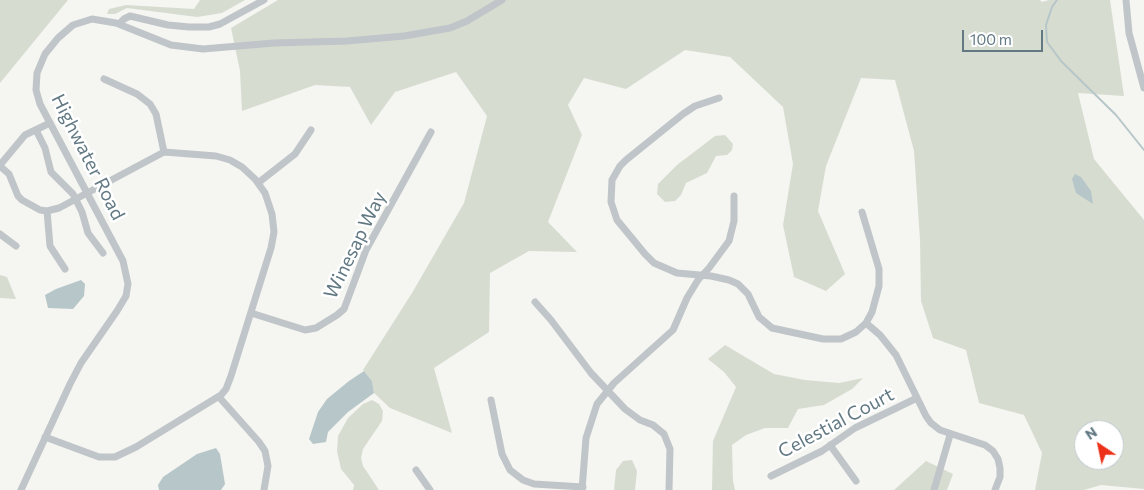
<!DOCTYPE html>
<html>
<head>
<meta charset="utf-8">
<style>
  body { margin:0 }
  #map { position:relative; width:1144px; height:490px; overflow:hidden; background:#f5f5f1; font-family:Commissioner,sans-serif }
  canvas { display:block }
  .north { position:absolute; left:1074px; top:420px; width:50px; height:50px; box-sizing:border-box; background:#fff; border:1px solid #c0c9ce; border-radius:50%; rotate:326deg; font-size:14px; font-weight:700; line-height:20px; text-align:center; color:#627984 }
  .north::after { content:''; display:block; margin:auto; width:18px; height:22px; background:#ed3119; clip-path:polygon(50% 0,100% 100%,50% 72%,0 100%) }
  .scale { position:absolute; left:962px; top:30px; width:81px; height:22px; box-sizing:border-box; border:2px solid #627984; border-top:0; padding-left:6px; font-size:15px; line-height:18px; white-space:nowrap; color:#627984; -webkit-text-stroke:4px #fff; paint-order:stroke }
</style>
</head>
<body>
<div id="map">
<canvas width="1144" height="490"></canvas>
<div class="north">N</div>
<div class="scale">100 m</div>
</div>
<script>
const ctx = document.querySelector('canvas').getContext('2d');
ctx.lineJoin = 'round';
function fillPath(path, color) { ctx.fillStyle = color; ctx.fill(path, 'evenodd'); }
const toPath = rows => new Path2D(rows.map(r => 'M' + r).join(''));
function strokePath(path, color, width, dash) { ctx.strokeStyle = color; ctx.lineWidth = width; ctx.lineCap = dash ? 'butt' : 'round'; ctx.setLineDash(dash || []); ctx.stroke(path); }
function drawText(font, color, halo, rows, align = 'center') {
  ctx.font = font + ' Commissioner,sans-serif'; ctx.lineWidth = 5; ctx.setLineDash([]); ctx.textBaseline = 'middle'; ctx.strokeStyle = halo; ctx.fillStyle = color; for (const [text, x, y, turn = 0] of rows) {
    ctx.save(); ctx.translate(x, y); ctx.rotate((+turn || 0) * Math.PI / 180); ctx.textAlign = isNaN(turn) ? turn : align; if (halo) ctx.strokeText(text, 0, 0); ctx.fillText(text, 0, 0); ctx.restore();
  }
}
fillPath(toPath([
  [0,0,68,0,0,83],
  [200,0,245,0,222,13,197,17,127,8,115,14,107,14,109,9,126,5,194,9],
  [278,0,1040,0,1042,2,1049,0,1110,0,1124,96,1078,93,1094,159,1144,220,1144,489,1101,485,1084,490,1035,490,1042,453,1024,415,979,403,966,350,933,338,921,301,920,240,914,151,895,80,861,78,826,166,818,211,845,274,826,291,794,277,783,225,793,164,783,107,730,57,685,50,626,89,584,78,568,105,582,135,548,222,577,252,529,251,490,273,489,332,434,368,452,433,390,408,374,393,372,381,363,370,412,293,464,203,487,116,456,72,395,92,371,125,350,87,315,85,242,111,240,71,231,28],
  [1084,430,1114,430,1114,460,1084,460],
  [725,135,733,144,732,150,727,155,716,156,707,173,686,183,681,195,675,201,665,202,657,194,658,184,677,165,715,136],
  [0,275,7,277,16,299,0,298],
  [725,345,774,374,805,380,839,383,863,378,852,389,824,405,798,409,788,428,765,428,746,435,732,445,733,481,735,490,712,490,713,441,736,387,724,372,708,359],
  [372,400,379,404,383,411,382,421,363,449,361,458,363,466,379,490,353,490,354,485,341,469,337,451,338,436,348,418,363,404],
  [632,460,637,471,635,490,614,490,616,470,623,461],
  [926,461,953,474,947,490,894,490]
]), '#d7dcd1');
fillPath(toPath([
  [1075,174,1081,177,1091,191,1093,204,1076,193,1072,179],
  [81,280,85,284,84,296,73,309,48,308,45,295,56,289],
  [364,371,372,381,374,393,348,412,328,432,326,442,313,444,309,439,318,412,327,399,349,381],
  [216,448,220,454,225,484,221,490,159,490,158,485,163,477,197,454]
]), '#b7c6c8');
strokePath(toPath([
  [1057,0,1052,7,1046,25,1047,42,1061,61,1116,115,1144,150]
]), '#b7c6c8', 2);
strokePath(toPath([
  [1126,0,1129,33,1144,88],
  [119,24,124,19,130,16,168,25,189,27,209,27,220,24,264,0],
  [104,79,137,94,150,104,156,114,164,152],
  [719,98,695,106,683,114,626,160,620,166,612,180,611,202,617,220,645,254,654,263,677,273,711,276,729,280,738,284,748,294,759,317,772,328,823,339,841,339,856,332,866,323,872,312,879,286,879,269,862,212],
  [36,130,45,148,51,172,73,194,82,212,88,233,103,253],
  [0,165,25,135,50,123],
  [0,166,9,174,18,196,22,200,40,210,47,211,59,208,164,152,216,156,230,160,242,167,255,179,265,193,272,214,274,232,271,248,231,376,226,389,221,395,136,447,115,457,99,457,45,437],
  [258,183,295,154,311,130],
  [47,211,50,246,65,269],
  [0,234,16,246],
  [535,302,551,320,591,373,625,409,640,420,653,425,664,434,670,449,669,490],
  [251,313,305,330,316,328,337,315,344,309,366,250,431,132],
  [866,323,880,335,896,355,926,416,931,423,940,430,985,445,993,451,998,459,1000,468,1000,477,995,490],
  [219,397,259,442,265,451,268,466,264,490],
  [491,400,502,454,510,470,523,480,534,484,583,487],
  [830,445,856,481],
  [416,470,430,490],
  [771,476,822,451,855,428,917,398],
  [21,490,70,384,81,363,117,311,126,296,128,284,123,261,40,104,36,90,37,73,45,54,58,38,73,25,92,19,116,23,171,45,203,49,274,43,347,41,404,36,450,28,467,21,502,0],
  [582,490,586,438,597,404,614,383,673,330,687,298,698,280,709,268,729,241,734,221,734,196],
  [934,490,950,435]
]), '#bfc5c8', 7);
drawText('19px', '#627984', '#fff', [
  ["Highwater Road",88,157,63],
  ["Winesap Way",355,245,-64],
  ["Celestial Court",836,423,-28]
]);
</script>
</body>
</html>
